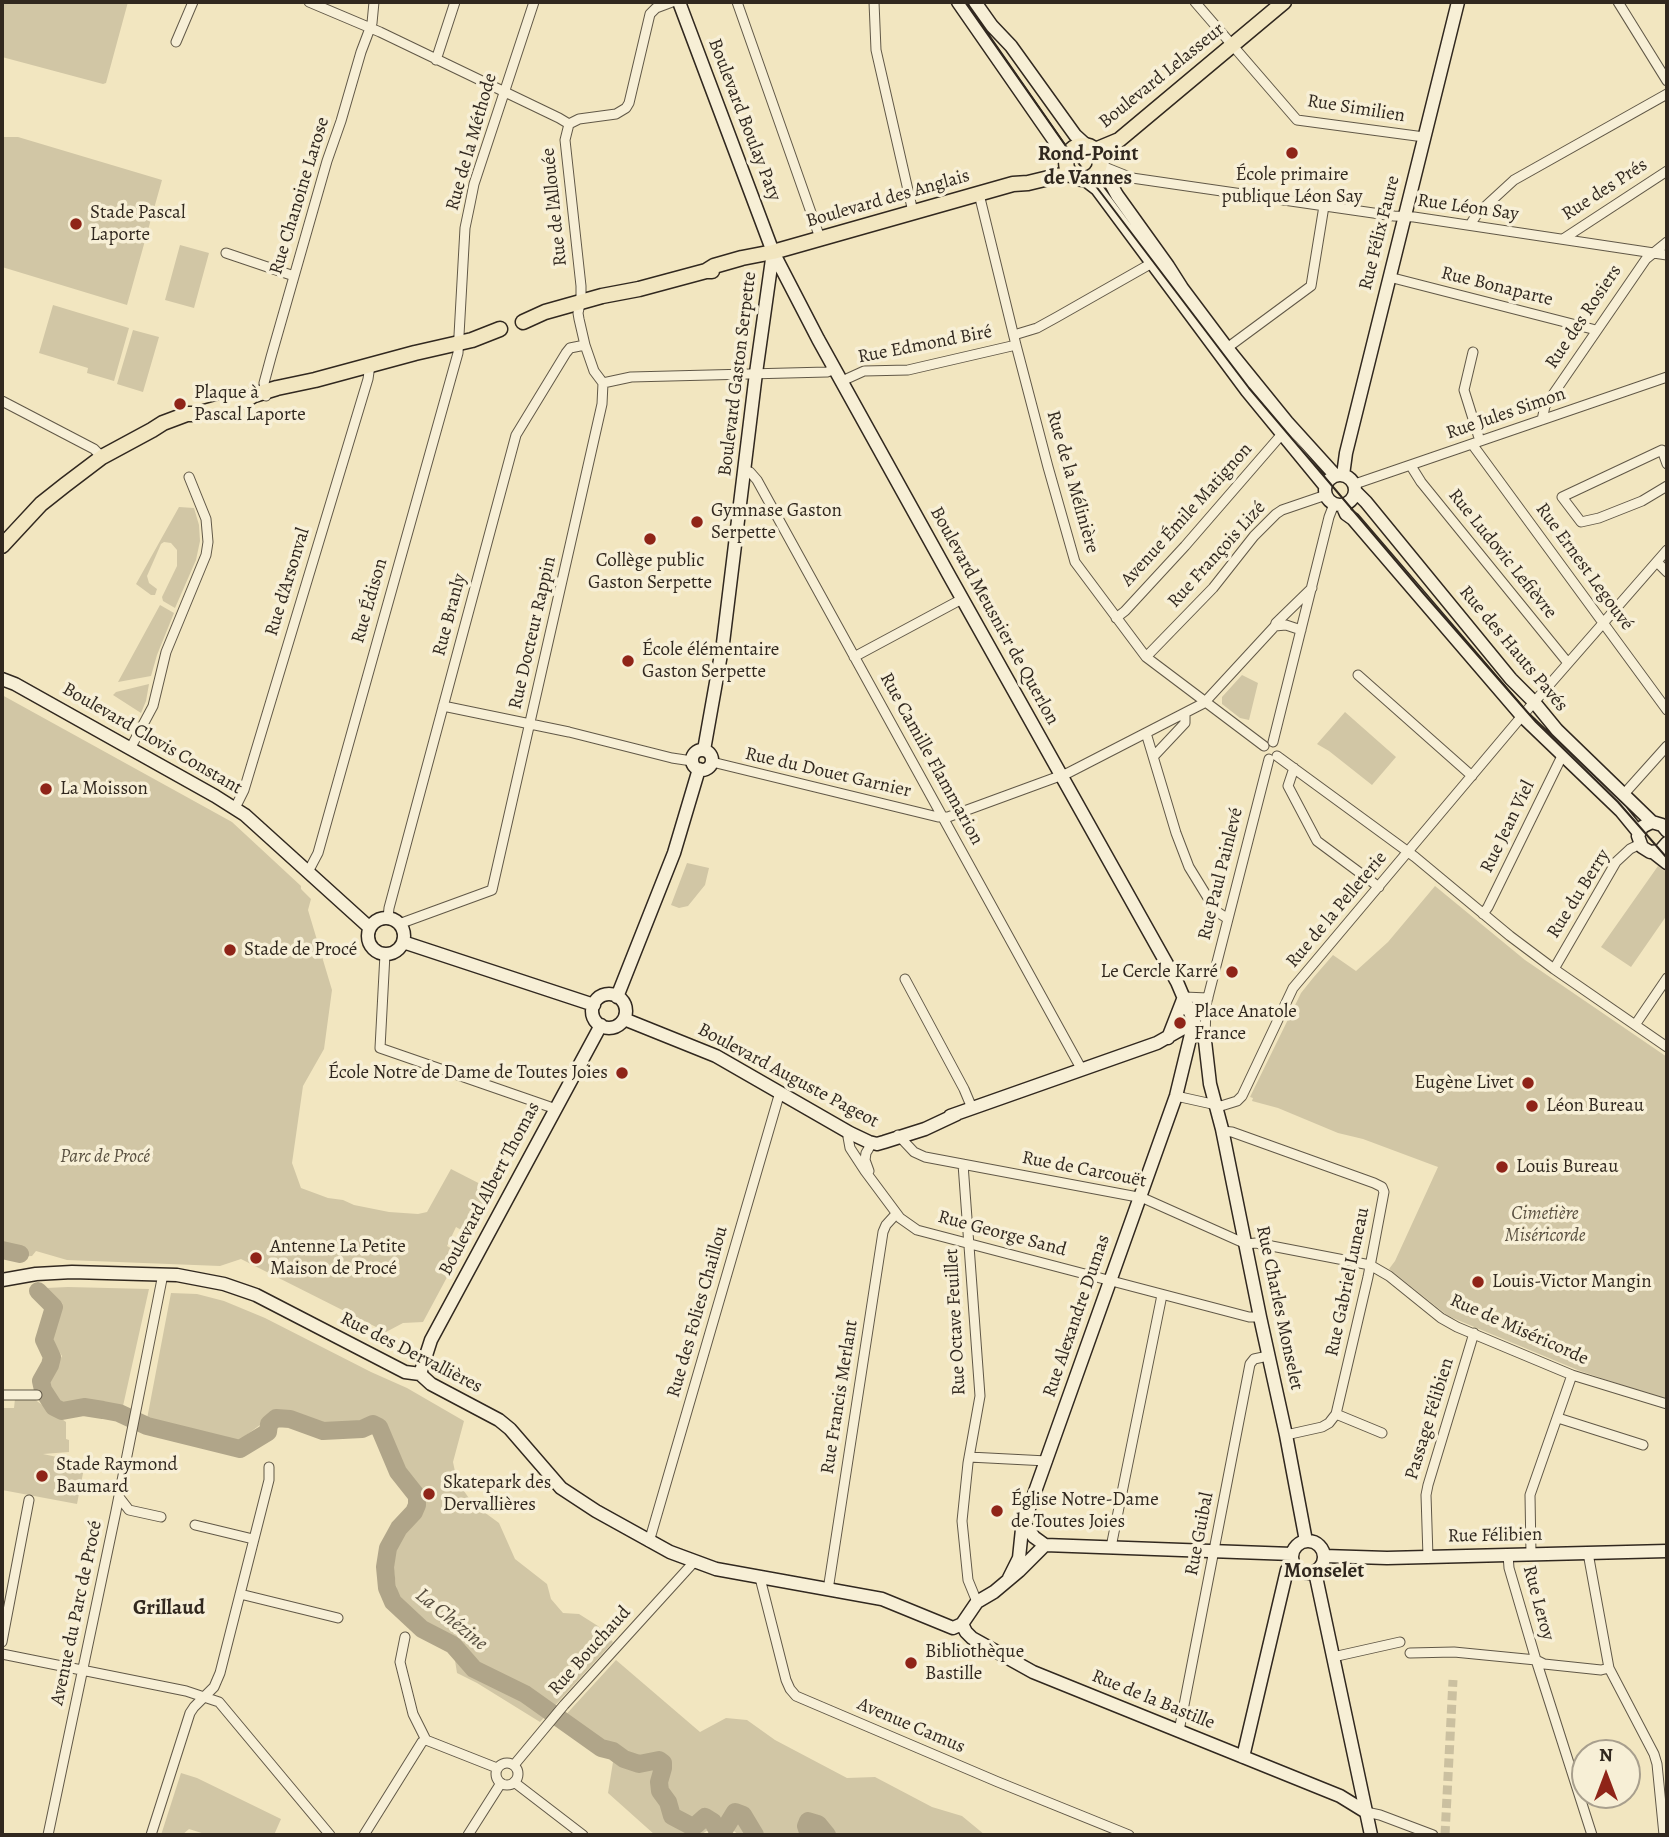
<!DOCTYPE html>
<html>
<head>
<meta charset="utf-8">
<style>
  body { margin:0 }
  #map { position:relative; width:1669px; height:1837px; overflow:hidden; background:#f2e6c0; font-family:Alegreya,serif }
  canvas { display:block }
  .frame { position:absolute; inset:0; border:4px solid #31281f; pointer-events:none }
  .north { position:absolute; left:1571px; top:1739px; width:70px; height:70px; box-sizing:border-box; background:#f7efd6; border:2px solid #a89f8d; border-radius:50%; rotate:0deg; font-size:19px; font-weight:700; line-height:28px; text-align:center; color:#31281f }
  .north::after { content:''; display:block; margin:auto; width:24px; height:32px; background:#8f2418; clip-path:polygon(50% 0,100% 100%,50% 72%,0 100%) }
</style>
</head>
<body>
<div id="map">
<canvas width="1669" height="1837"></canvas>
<div class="frame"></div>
<div class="north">N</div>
</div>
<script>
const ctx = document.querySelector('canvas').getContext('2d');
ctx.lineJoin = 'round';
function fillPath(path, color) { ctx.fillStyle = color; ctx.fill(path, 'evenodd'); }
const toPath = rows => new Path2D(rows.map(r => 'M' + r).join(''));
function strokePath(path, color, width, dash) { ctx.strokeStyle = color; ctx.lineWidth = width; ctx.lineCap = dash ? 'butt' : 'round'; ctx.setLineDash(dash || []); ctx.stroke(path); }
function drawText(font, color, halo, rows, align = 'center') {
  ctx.font = font + ' Alegreya,serif'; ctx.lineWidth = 7; ctx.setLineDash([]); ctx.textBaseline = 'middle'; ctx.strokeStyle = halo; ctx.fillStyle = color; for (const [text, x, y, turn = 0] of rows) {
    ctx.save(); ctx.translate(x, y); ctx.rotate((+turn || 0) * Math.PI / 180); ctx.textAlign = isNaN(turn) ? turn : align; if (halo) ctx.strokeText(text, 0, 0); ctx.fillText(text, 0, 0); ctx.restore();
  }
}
fillPath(toPath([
  [2,2,128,2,106,83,103,84,2,57],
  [2,137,18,137,162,180,127,305,2,267],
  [180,245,209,253,194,308,165,300],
  [53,305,129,328,114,381,87,373,88,368,39,353],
  [133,330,159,337,143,392,117,384],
  [179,507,194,508,199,525,200,541,196,560,175,608,163,601,162,597,177,566,177,550,171,543,164,542,161,544,147,576,149,583,157,589,155,595,151,595,136,584],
  [160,605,174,613,157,655,151,676,118,682],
  [1242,675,1258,683,1249,720,1240,718,1222,704,1222,697],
  [149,684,146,701,141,713,113,695,116,692],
  [2,695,232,822,301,886,301,889,311,899,308,910,332,990,324,1049,303,1086,292,1163,301,1188,328,1198,343,1200,354,1205,389,1212,418,1214,427,1212,451,1169,494,1191,470,1235,456,1227,447,1246,460,1253,423,1322,403,1323,386,1332,241,1259,220,1266,67,1260,36,1251,32,1256,2,1258],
  [1345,712,1396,757,1372,785,1329,751,1317,744],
  [687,863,709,868,705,885,688,906,679,908,671,905],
  [1658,866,1667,873,1667,915,1631,967,1601,947],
  [1435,886,1525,960,1667,1057,1667,1400,1580,1371,1448,1316,1389,1269,1395,1261,1438,1167,1363,1139,1338,1133,1278,1108,1252,1101,1253,1098,1250,1097,1301,993,1313,978,1333,955,1356,971,1388,942],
  [68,1287,149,1289,123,1406,88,1401,62,1406,47,1385,62,1356,51,1338,63,1304,46,1288],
  [171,1293,197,1294,224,1301,265,1318,371,1372,407,1388,464,1421,453,1462,457,1481,473,1504,499,1523,515,1559,547,1584,551,1599,563,1613,579,1614,598,1626,613,1642,540,1722,477,1683,457,1673,453,1648,442,1636,426,1627,399,1605,391,1552,414,1519,421,1504,417,1492,401,1470,384,1427,377,1419,361,1426,326,1428,281,1413,268,1419,237,1442,147,1419],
  [15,1399,34,1399,66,1422,66,1439,69,1440,69,1452,43,1454,85,1463,77,1504,2,1490,2,1408,14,1408],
  [616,1660,700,1732,726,1718,747,1720,775,1740,847,1778,875,1777,932,1807,962,1816,985,1835,739,1835,722,1822,700,1835,655,1835,608,1793,613,1762,561,1720],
  [181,1773,197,1778,281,1819,274,1835,208,1835,189,1829,182,1835,161,1835]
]), '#d1c6a5');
strokePath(toPath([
  [2,1250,20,1254],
  [38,1291,54,1307,44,1340,52,1357,50,1365,41,1381,43,1390,54,1407,62,1411,84,1407,103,1410,119,1413,147,1426,240,1449,268,1432,269,1424,276,1418,290,1419,323,1431,362,1429,373,1424,379,1427,398,1472,417,1496,417,1505,414,1512,399,1528,388,1548,385,1567,387,1588,393,1602,422,1629,453,1645,474,1669,525,1694,601,1748,613,1751,624,1759,639,1764,659,1760,663,1763,663,1768,659,1782,660,1791,668,1802,672,1816,691,1826,696,1825,705,1817,713,1822,717,1830,724,1830,735,1812,743,1815,755,1835],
  [809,1835,806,1826,808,1821,818,1824,827,1835]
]), '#b0a589', 18);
strokePath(toPath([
  [1445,1835,1453,1680]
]), '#cbc0a0', 9, [9, 4.5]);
const street = toPath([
  [309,2,380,32,559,118,569,124],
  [737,2,820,238],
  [874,2,876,50,913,212],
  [1195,2,1297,120,1424,137],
  [1618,2,1667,81],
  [176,42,193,2],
  [436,60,455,2],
  [1101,163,1107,168,1132,178,1394,216,1414,217,1667,255],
  [979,194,1016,345,1048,467,1075,562,1146,657,1264,746],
  [1470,225,1477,214,1514,180,1667,94],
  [1563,239,1667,171],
  [226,253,294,276],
  [1389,277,1596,330],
  [1014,335,1037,328,1057,317,1152,263],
  [1227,348,1311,286,1324,206],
  [1473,352,1464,390,1480,441],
  [842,381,864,371,908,370,1016,345],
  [603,383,594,371,585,345,579,319,578,313,581,299,581,286,565,140,569,124,579,119,616,114,626,108,629,103,650,14,656,8,672,2],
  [603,383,631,377,827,372,835,369],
  [266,396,264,383,271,357,327,161,341,121,361,52,372,23,374,2],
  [2,401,94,449,102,457],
  [1542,420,1545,406,1646,259,1667,242],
  [1472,444,1667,710],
  [1667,464,1662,450,1562,497,1581,522,1599,518,1642,501,1667,486],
  [1411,466,1421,482,1568,663],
  [744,470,750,472,757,480,1082,1070],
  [1355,484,1667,377],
  [1657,562,1667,572],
  [1116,618,1125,611,1185,546,1282,434],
  [1275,626,1286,625,1301,630],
  [854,657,962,599],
  [1146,657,1213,588,1254,536,1276,514,1282,510,1326,495],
  [1358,675,1472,776],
  [443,706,569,732,672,758,692,761],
  [1146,733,1176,833,1189,867,1216,911,1228,919],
  [1273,742,1329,517,1334,504],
  [130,749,153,706,166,652,206,555,208,542,206,519,189,477],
  [1154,756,1185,723,1185,713],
  [1277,756,1415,857,1510,936,1554,969,1667,1047],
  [712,762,938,817,948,817,1068,773,1204,703,1275,626,1276,623,1312,588],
  [1294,768,1288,786,1317,841,1379,887],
  [1624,794,1667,746],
  [235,808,244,790,368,379,370,365],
  [308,872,318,853,458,353,465,228,470,204,474,184,534,2],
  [1483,914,1488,907,1563,754],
  [388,918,389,908,516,435,566,353,570,348,585,345],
  [399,924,492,890,602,404,603,383],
  [385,954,380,1048,556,1109],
  [1554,969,1616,862,1630,849,1640,844],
  [905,979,964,1089,972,1108],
  [1184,997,1208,998],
  [1635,1025,1667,978],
  [1205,1039,1206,1005,1269,759],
  [1176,1096,1221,1106,1237,1101,1242,1096,1293,988,1522,716,1667,550],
  [1222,1131,1232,1132,1374,1183,1382,1187,1384,1192,1368,1277,1336,1414,1329,1423,1322,1427,1286,1435],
  [850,1133,848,1137,850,1148,865,1171,900,1218,917,1230,1249,1317,1260,1317],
  [898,1135,914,1152,925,1157,1143,1198,1246,1244,1256,1243,1370,1265,1389,1276,1441,1318,1457,1327,1572,1375,1667,1404],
  [869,1142,869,1148,866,1153,865,1160,869,1171],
  [963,1164,980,1396,968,1463,962,1521,968,1580,977,1602],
  [2,1395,37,1395],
  [1336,1414,1382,1433],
  [1558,1418,1643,1445],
  [969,1457,1047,1461],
  [119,1497,129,1510,161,1517],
  [195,1525,253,1539],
  [649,1542,780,1092],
  [1111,1547,1162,1295],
  [1588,1553,1609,1668,1654,1754,1657,1764,1664,1835],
  [1531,1554,1530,1495,1572,1375],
  [1508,1555,1509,1568,1536,1660,1592,1835],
  [1428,1557,1426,1495,1428,1485,1474,1333],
  [760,1578,786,1680,790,1689,796,1696,998,1782,1129,1835],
  [828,1590,883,1232,886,1225,896,1214],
  [240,1594,338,1618],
  [405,1637,400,1662,413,1714,426,1740],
  [2,1642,29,1500],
  [1410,1653,1454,1652,1536,1660,1544,1664,1601,1670,1609,1668],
  [2,1654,186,1691,219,1702,330,1835],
  [1333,1657,1400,1642],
  [1179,1731,1250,1364,1254,1359,1268,1356],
  '496 1774a11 11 0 1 1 22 0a11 11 0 1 1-22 0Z',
  [514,1765,564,1705,694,1562],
  [514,1782,583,1835],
  [1366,1812,1380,1815,1433,1835],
  [48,1835,116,1511,163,1274],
  [151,1835,190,1713,194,1707,214,1687,220,1673,269,1480,269,1467],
  [364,1835,422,1742,426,1740,497,1768],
  [468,1835,501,1783]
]);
const secondary = toPath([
  [679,2,773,252,818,339,950,577,1177,982,1194,1022,1205,1041,1210,1084,1222,1129,1260,1317,1286,1435,1306,1541],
  [958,2,1067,159],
  [975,2,992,26,1011,46,1075,135,1086,145],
  [1099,168,1105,173,1117,195,1168,266,1182,288,1227,348,1287,422,1335,475],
  [1084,179,1097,189,1247,391,1325,486],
  '1325 490a15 15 0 1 1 30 0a15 15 0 1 1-30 0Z',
  [1343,475,1346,453,1458,2],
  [1356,492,1366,502,1511,679,1534,702,1557,730,1652,822],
  [1342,505,1346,514,1353,519,1522,716,1621,811,1639,833],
  [2,679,15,684,215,796,245,815,370,928],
  '692 760a10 10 0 1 1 20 0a10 10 0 1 1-20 0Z',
  [704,750,723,643,756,373,773,252],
  [1667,831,1662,825,1652,822,1642,827,1638,836,1642,847,1650,852,1660,851,1667,843],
  [1653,852,1667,863],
  '368 936a18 18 0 1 1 36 0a18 18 0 1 1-36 0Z',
  [403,942,594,1005],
  '592 1011a17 17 0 1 1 34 0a17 17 0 1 1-34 0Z',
  [617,997,674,853,699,769],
  [624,1019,716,1056,850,1133,869,1142,877,1144,884,1142,925,1129,957,1114],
  [1168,1038,1184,997],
  [950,1116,1157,1043,1194,1022],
  [2,1280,36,1274,72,1272,177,1275,224,1284,256,1295,405,1372,420,1374,431,1384,499,1420,510,1429,561,1488,596,1511,670,1552,716,1569,882,1599,953,1628,962,1624],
  [420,1374,431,1340,601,1025],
  [1024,1524,1034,1537,1045,1545,1292,1554],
  '1292 1557a16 16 0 1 1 32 0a16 16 0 1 1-32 0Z',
  [1324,1556,1387,1558,1667,1551],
  [1315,1572,1371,1835],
  [1009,1578,1019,1558,1022,1529,1027,1514,1176,1096,1194,1022],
  [962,1624,966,1632,972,1638,1033,1672,1340,1796,1366,1812],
  [962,1624,977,1602,994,1592,1019,1571,1045,1545],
  [1243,1757,1287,1570,1292,1563]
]);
const primary = toPath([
  '1066 162a17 17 0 1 1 34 0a17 17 0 1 1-34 0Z',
  [1095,150,1119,140,1284,2],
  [706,271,714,266,742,258,773,252,1013,184,1028,183,1057,176,1072,174],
  [523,322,545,312,602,296,639,289,706,271,712,271],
  [2,546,41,504,65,485,102,457,152,430,163,423,187,414,197,414,244,401,254,395,277,388,315,380,415,353,472,340,500,329]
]);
strokePath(street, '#615847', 11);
strokePath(secondary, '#31281f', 15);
strokePath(primary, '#31281f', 17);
strokePath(street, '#f7efd6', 9);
strokePath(secondary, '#f7efd6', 12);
strokePath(primary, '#f2e6c0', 14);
strokePath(toPath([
  [965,2,1070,152,1249,388,1424,594,1536,722,1618,802,1667,858]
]), '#31281f', 2);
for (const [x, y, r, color] of [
  [1292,153,7,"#8f2418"],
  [76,224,7,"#8f2418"],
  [180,404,7,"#8f2418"],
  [697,522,7,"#8f2418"],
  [650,539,7,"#8f2418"],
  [628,661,7,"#8f2418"],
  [46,789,7,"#8f2418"],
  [230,950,7,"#8f2418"],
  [1232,972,7,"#8f2418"],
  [1180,1023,7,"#8f2418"],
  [622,1073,7,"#8f2418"],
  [1528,1083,7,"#8f2418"],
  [1532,1106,7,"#8f2418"],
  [1502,1167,7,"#8f2418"],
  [256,1258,7,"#8f2418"],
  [1478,1282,7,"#8f2418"],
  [42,1476,7,"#8f2418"],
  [429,1494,7,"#8f2418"],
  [997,1511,7,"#8f2418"],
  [911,1663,7,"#8f2418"]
]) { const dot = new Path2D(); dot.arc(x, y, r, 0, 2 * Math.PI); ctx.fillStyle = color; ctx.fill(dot); strokePath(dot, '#f7efd6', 2.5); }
drawText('19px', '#31281f', '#f7efd6', [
  ["Boulevard Lelasseur",1162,76,-39],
  ["Rue Similien",1356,109,9],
  ["Boulevard Boulay Paty",744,120,69],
  ["Rue de la Méthode",472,142,-74],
  ["Rue des Prés",1605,190,-33],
  ["Rue Chanoine Larose",300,196,-73],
  ["Boulevard des Anglais",888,199,-16],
  ["Rue de l'Allouée",555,207,-96],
  ["Rue Léon Say",1468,208,8],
  ["Rue Félix Faure",1380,233,-76],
  ["Rue Bonaparte",1497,287,14],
  ["Rue des Rosiers",1584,317,-56],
  ["Rue Edmond Biré",925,345,-11],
  ["Boulevard Gaston Serpette",738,374,-83],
  ["Rue Jules Simon",1506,414,-19],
  ["Rue de la Mélinière",1072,482,74],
  ["Avenue Émile Matignon",1187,515,-48],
  ["Rue Ludovic Lefièvre",1502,554,51],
  ["Rue François Lizé",1217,555,-48],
  ["Rue Ernest Legouvé",1584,567,54],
  ["Rue d'Arsonval",288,582,-73],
  ["Rue Édison",370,601,-74],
  ["Rue Branly",450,615,-75],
  ["Boulevard Meusnier de Querlon",994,616,61],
  ["Rue Docteur Rappin",533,633,-77],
  ["Rue des Hauts Pavés",1513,649,50],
  ["Boulevard Clovis Constant",152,739,30],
  ["Rue Camille Flammarion",931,759,61],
  ["Rue du Douet Garnier",828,773,13],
  ["Rue Jean Viel",1508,827,-64],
  ["Rue Paul Painlevé",1221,874,-76],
  ["Rue du Berry",1579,894,-58],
  ["Rue de la Pelleterie",1337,910,-50],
  ["Boulevard Auguste Pageot",788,1076,28],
  ["Rue de Carcouët",1084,1170,11],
  ["Boulevard Albert Thomas",490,1189,-62],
  ["Rue George Sand",1002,1234,15],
  ["Rue Gabriel Luneau",1348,1282,-78],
  ["Rue Charles Monselet",1279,1308,78],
  ["Rue des Folies Chaillou",698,1312,-74],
  ["Rue Alexandre Dumas",1077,1316,-71],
  ["Rue Octave Feuillet",956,1322,-93],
  ["Rue de Miséricorde",1519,1330,24],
  ["Rue des Dervallières",411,1353,27],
  ["Rue Francis Merlant",840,1397,-81],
  ["Passage Félibien",1430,1419,-73],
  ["Rue Guibal",1200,1534,-79],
  ["Rue Félibien",1495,1536,-1],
  ["Rue Leroy",1538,1603,75],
  ["Avenue du Parc de Procé",77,1613,-78],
  ["Rue Bouchaud",590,1651,-48],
  ["Rue de la Bastille",1153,1700,22],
  ["Avenue Camus",911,1726,23]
]);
drawText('19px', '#31281f', '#f7efd6', [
  ["École primaire",1292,175,"center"],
  ["publique Léon Say",1292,197,"center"],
  ["Stade Pascal",90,213],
  ["Laporte",90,235],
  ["Plaque à",194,393],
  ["Pascal Laporte",194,415],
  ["Gymnase Gaston",711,511],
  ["Serpette",711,533],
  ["Collège public",650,561,"center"],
  ["Gaston Serpette",650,583,"center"],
  ["École élémentaire",642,650],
  ["Gaston Serpette",642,672],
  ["La Moisson",60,789],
  ["Stade de Procé",244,950],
  ["Le Cercle Karré",1218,972,"right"],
  ["Place Anatole",1194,1012],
  ["France",1194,1034],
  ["École Notre de Dame de Toutes Joies",608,1073,"right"],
  ["Eugène Livet",1514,1083,"right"],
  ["Léon Bureau",1546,1106],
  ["Louis Bureau",1516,1167],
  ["Antenne La Petite",270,1247],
  ["Maison de Procé",270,1269],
  ["Louis-Victor Mangin",1492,1282],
  ["Stade Raymond",56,1465],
  ["Baumard",56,1487],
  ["Skatepark des",443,1483],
  ["Dervallières",443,1505],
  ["Église Notre-Dame",1011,1500],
  ["de Toutes Joies",1011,1522],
  ["Bibliothèque",925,1652],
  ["Bastille",925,1674]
], 'left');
drawText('italic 19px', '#595040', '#f7efd6', [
  ["Parc de Procé",105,1157],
  ["Cimetière",1545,1214],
  ["Miséricorde",1545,1236]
]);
drawText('bold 21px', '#31281f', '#f7efd6', [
  ["Rond-Point",1088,155],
  ["de Vannes",1088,179],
  ["Monselet",1324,1572],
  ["Grillaud",169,1609]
]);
drawText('italic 21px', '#574e3f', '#f7efd6', [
  ["La Chézine",451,1620,39]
]);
</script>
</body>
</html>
